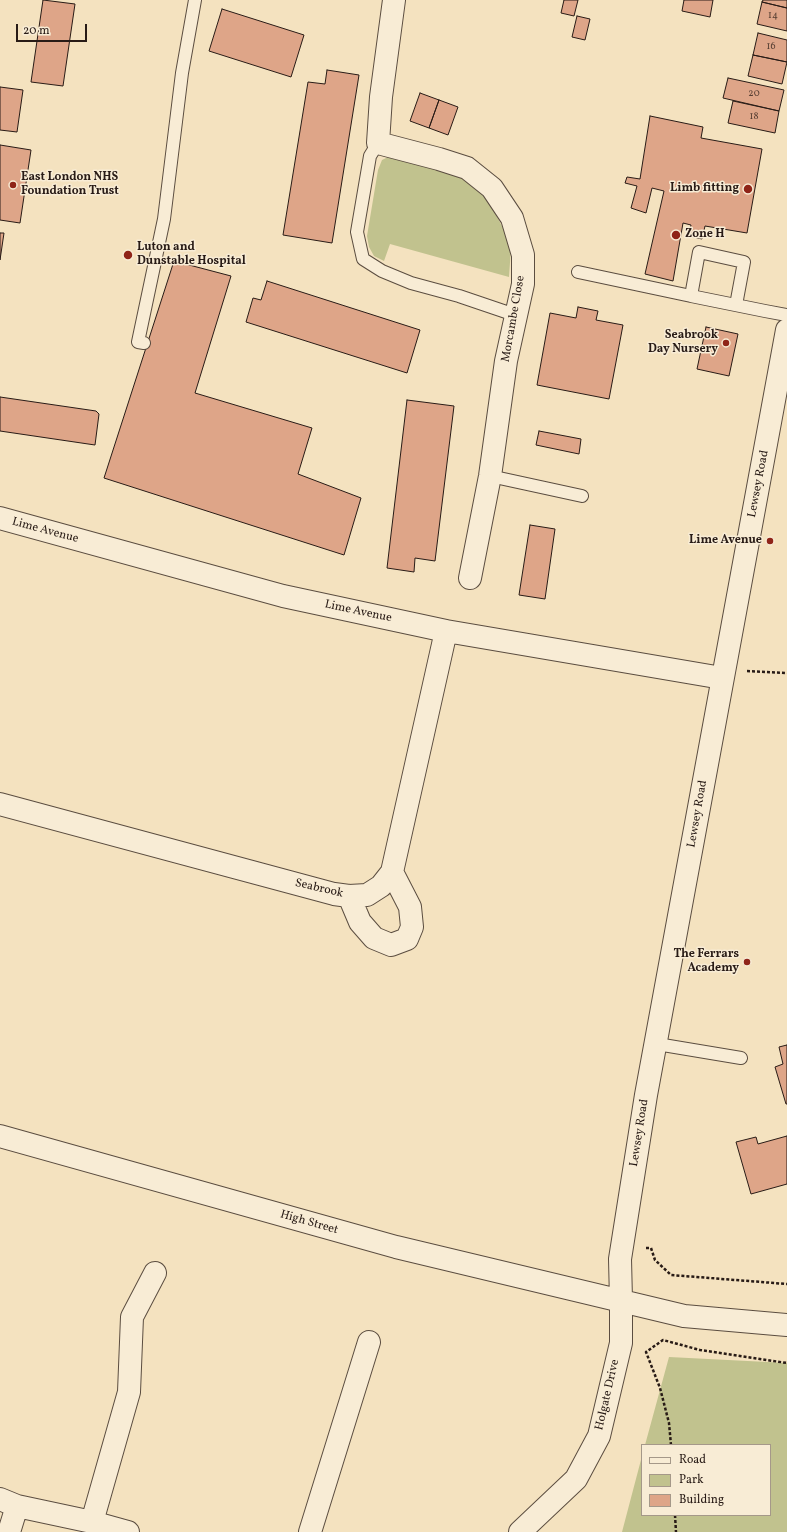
<!DOCTYPE html>
<html>
<head>
<meta charset="utf-8">
<style>
  body { margin:0 }
  #map { position:relative; width:787px; height:1532px; overflow:hidden; background:#f4e2bf; font-family:Vollkorn,serif }
  canvas { display:block }
  .legend { position:absolute; left:641px; top:1444px; width:130px; height:72px; box-sizing:border-box; background:#f8ecd5; border:1px solid #a59889; margin:0; padding:5px 7px; list-style:none; font-size:12px; color:#281b16 }
  .legend li { display:flex; align-items:center; gap:8px; height:20px }
  .legend b { width:20px; border:1px solid #a59889 }
  .scale { position:absolute; left:16px; top:24px; width:71px; height:18px; box-sizing:border-box; border:2px solid #281b16; border-top:0; padding-left:5px; font-size:12px; line-height:14px; white-space:nowrap; color:#281b16; -webkit-text-stroke:3px #f8ecd5; paint-order:stroke }
</style>
</head>
<body>
<div id="map">
<canvas width="787" height="1532"></canvas>
<ul class="legend">
<li><b style="height:5px;background:#f8ecd5"></b>Road</li>
<li><b style="height:11px;background:#c1c28e"></b>Park</li>
<li><b style="height:11px;background:#dea588"></b>Building</li>
</ul>
<div class="scale">20 m</div>
</div>
<script>
const ctx = document.querySelector('canvas').getContext('2d');
ctx.lineJoin = 'round';
function fillPath(path, color) { ctx.fillStyle = color; ctx.fill(path, 'evenodd'); }
const toPath = rows => new Path2D(rows.map(r => 'M' + r).join(''));
function strokePath(path, color, width, dash) { ctx.strokeStyle = color; ctx.lineWidth = width; ctx.lineCap = dash ? 'butt' : 'round'; ctx.setLineDash(dash || []); ctx.stroke(path); }
function drawText(font, color, halo, rows, align = 'center') {
  ctx.font = font + ' Vollkorn,serif'; ctx.lineWidth = 3; ctx.setLineDash([]); ctx.textBaseline = 'middle'; ctx.strokeStyle = halo; ctx.fillStyle = color; for (const [text, x, y, turn = 0] of rows) {
    ctx.save(); ctx.translate(x, y); ctx.rotate((+turn || 0) * Math.PI / 180); ctx.textAlign = isNaN(turn) ? turn : align; if (halo) ctx.strokeText(text, 0, 0); ctx.fillText(text, 0, 0); ctx.restore();
  }
}
fillPath(toPath([
  [392,155,471,180,487,198,502,226,511,248,509,277,390,244,384,261,374,256,369,247,367,236,378,170,382,160],
  [669,1357,787,1363,787,1532,622,1532,642,1456,642,1515,770,1515,770,1445,645,1445]
]), '#c1c28e');
const building = toPath([
  [43,0,75,4,63,86,31,82,43,0],
  [564,0,578,0,574,16,561,13,564,0],
  [684,0,713,0,710,17,682,11,684,0],
  [763,0,787,0,787,8,762,2,763,0],
  [762,2,787,8,787,31,757,24,762,2],
  [222,9,304,35,291,77,209,51,222,9],
  [577,16,590,19,585,40,572,37,577,16],
  [758,33,787,40,787,62,753,55,758,33],
  [753,55,787,62,782,84,748,76,753,55],
  [327,70,359,75,332,243,283,235,308,82,325,84,327,70],
  [728,78,784,90,779,111,723,98,728,78],
  [0,87,23,90,17,132,0,130,0,87],
  [420,93,439,100,429,128,410,121,420,93],
  [439,100,458,107,448,135,429,128,439,100],
  [733,101,779,111,775,133,728,123,733,101],
  [650,116,703,127,701,138,762,149,747,233,705,226,702,239,689,236,691,225,683,223,673,281,645,274,664,191,652,188,646,213,631,208,637,186,625,183,627,177,640,179,650,116],
  [0,145,31,150,20,223,0,220,0,145],
  [0,233,4,233,0,260,0,233],
  [174,261,231,276,195,393,312,428,298,474,361,498,344,555,104,478,174,261],
  [267,281,420,330,407,373,246,322,253,298,261,300,267,281],
  [578,307,598,311,596,320,623,325,609,399,537,385,550,313,576,318,578,307],
  [706,327,738,334,729,376,697,369,706,327],
  [0,397,96,411,99,414,95,445,0,431,0,397],
  [407,400,454,406,435,561,415,558,414,572,387,568,407,400],
  [539,431,581,439,579,454,536,445,539,431],
  [530,525,555,529,545,599,519,595,530,525],
  [787,1045,787,1104,786,1104,775,1067,783,1064,779,1047,787,1045],
  [787,1136,787,1184,751,1194,736,1142,756,1137,758,1144,787,1136]
]);
fillPath(building, '#dea588');
strokePath(building, '#281b16', 1);
const service = toPath([
  [378,143,370,156,357,232,363,259,382,271,411,283,459,296,515,315],
  [578,272,691,296],
  [736,305,744,262,699,252,691,296,765,311,787,315],
  [144,343,138,342,164,219,182,73,195,0],
  [490,476,582,496],
  [657,1044,741,1058]
]);
const minor = toPath([
  [394,0,381,97,378,143,439,159,467,168,492,188,512,218,523,255,523,284,506,361,490,476,470,578],
  [0,518,283,596,446,631,722,678],
  [0,804,334,894,349,896,367,895,381,886,392,872,446,631],
  [349,896,360,922,374,938,391,945,407,939,412,927,410,907,392,872],
  [0,1499,17,1506,92,1522,128,1532],
  [92,1522,129,1392,132,1317,155,1273],
  [9,1532,17,1506],
  [310,1532,369,1342],
  [520,1532,576,1479,599,1436,621,1343,621,1300]
]);
const tertiary = toPath([
  [0,1136,396,1247,684,1316,787,1325],
  [621,1300,620,1259,646,1095,787,330]
]);
strokePath(service, '#5b4d40', 14);
strokePath(minor, '#5b4d40', 24);
strokePath(tertiary, '#5b4d40', 24);
strokePath(toPath([
  [747,671,787,673],
  [646,1248,651,1248,655,1260,671,1275,787,1284],
  [671,1445,669,1423,660,1388,646,1352,663,1340,700,1350,787,1363],
  [675,1515,676,1532]
]), '#281b16', 2.5, [3, 2]);
strokePath(service, '#f8ecd5', 12);
strokePath(minor, '#f8ecd5', 22);
strokePath(tertiary, '#f8ecd5', 22);
for (const [x, y, r, color] of [
  [13,185,4,"#8f2418"],
  [748,189,5,"#8f2418"],
  [676,235,5,"#8f2418"],
  [128,255,5,"#8f2418"],
  [726,343,4,"#8f2418"],
  [770,541,4,"#8f2418"],
  [747,962,4,"#8f2418"]
]) { const dot = new Path2D(); dot.arc(x, y, r, 0, 2 * Math.PI); ctx.fillStyle = color; ctx.fill(dot); strokePath(dot, '#f8ecd5', 1.5); }
drawText('10px', '#563e32', null, [
  ["14",773,16],
  ["16",771,47],
  ["20",754,94],
  ["18",754,117]
]);
drawText('bold 12px', '#281b16', '#f8ecd5', [
  ["East London NHS",21,178,"left"],
  ["Foundation Trust",21,192,"left"],
  ["Limb fitting",739,189],
  ["Zone H",685,235,"left"],
  ["Luton and",137,248,"left"],
  ["Dunstable Hospital",137,262,"left"],
  ["Seabrook",718,336],
  ["Day Nursery",718,350],
  ["Lime Avenue",762,541],
  ["The Ferrars",739,955],
  ["Academy",739,969]
], 'right');
drawText('12px', '#281b16', '#f8ecd5', [
  ["Morcambe Close",514,319,-80],
  ["Lewsey Road",759,484,-79],
  ["Lime Avenue",45,531,15],
  ["Lime Avenue",358,612,12],
  ["Lewsey Road",698,814,-80],
  ["Seabrook",319,889,13],
  ["Lewsey Road",640,1133,-81],
  ["High Street",309,1223,16],
  ["Holgate Drive",608,1395,-77]
]);
</script>
</body>
</html>
